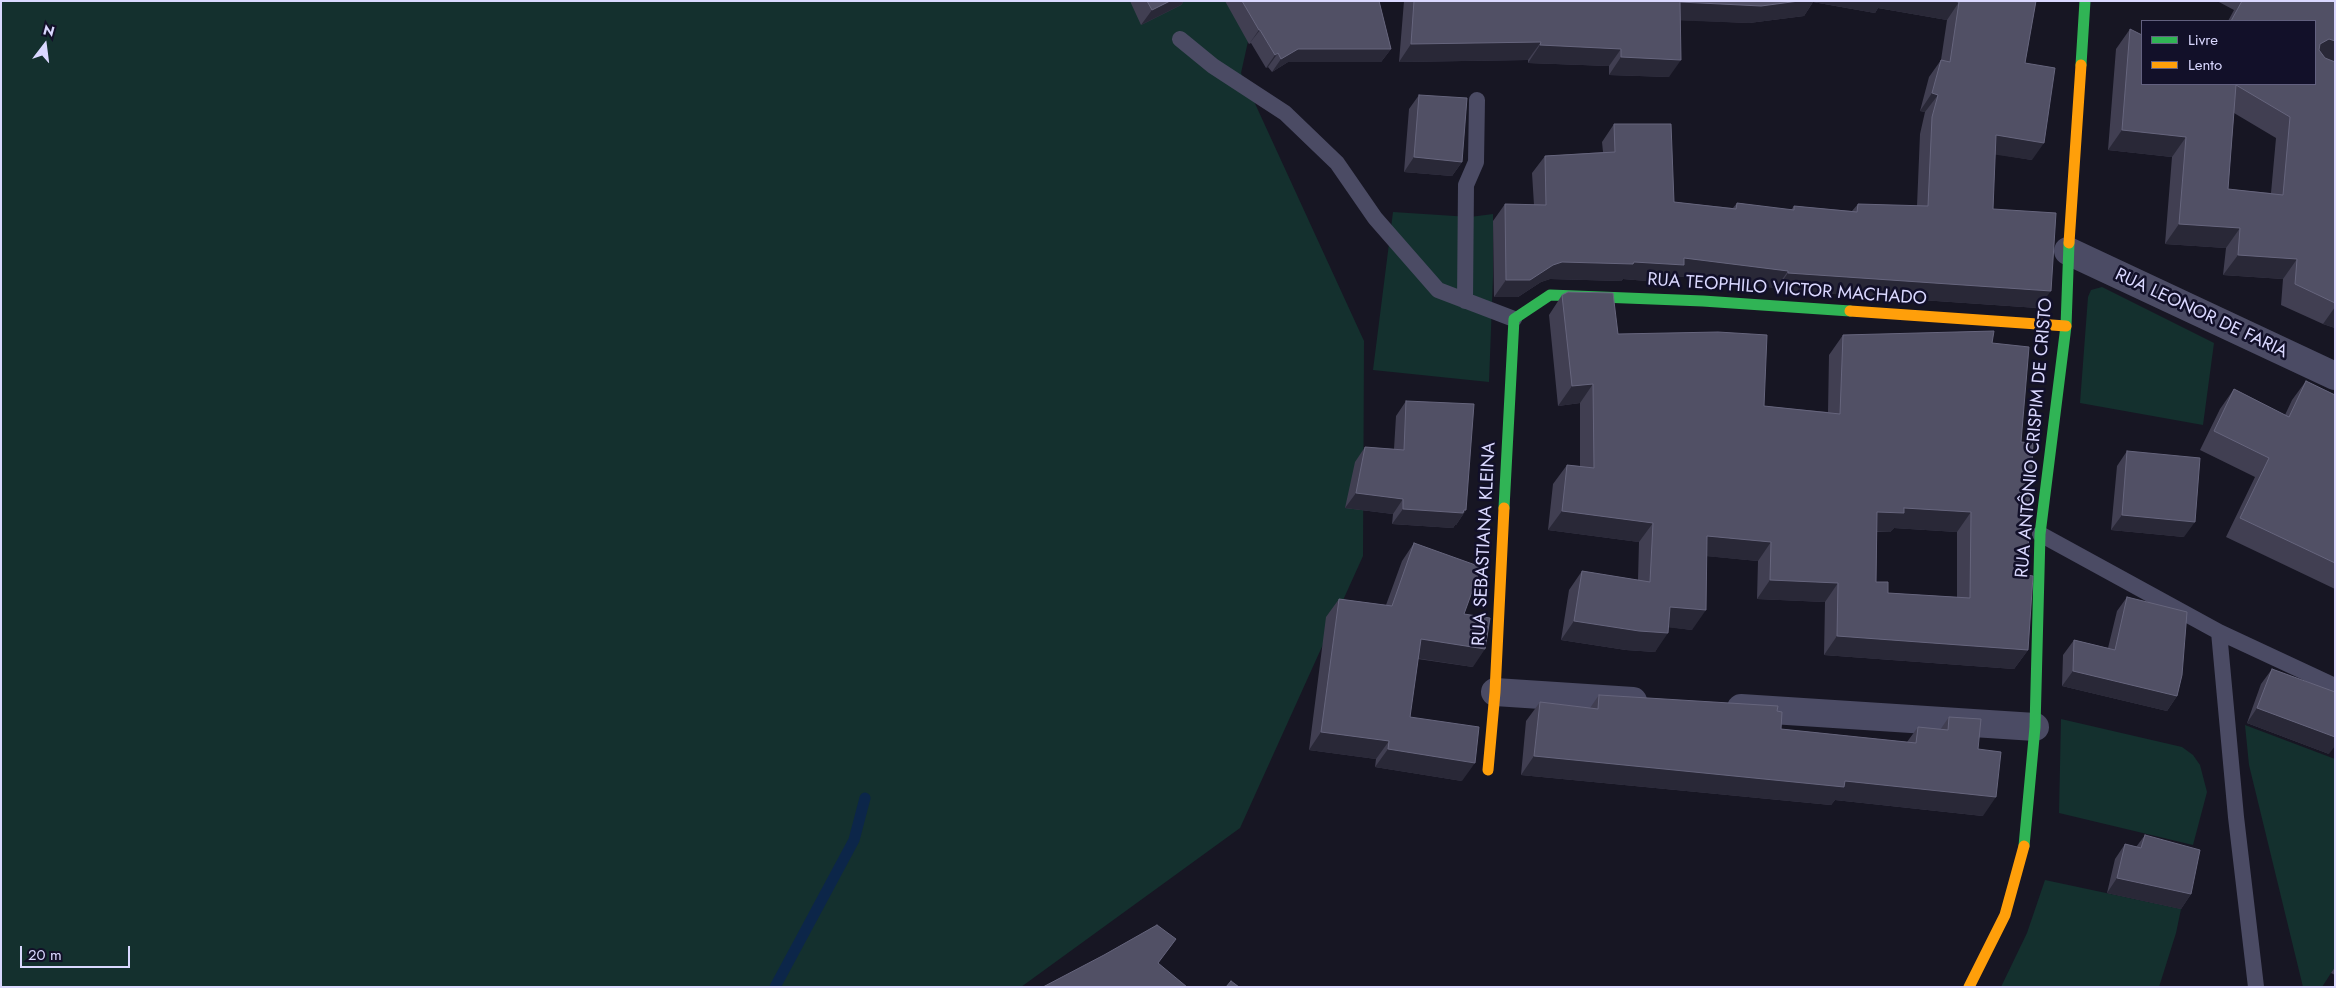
<!DOCTYPE html>
<html>
<head>
<meta charset="utf-8">
<style>
  body { margin:0 }
  #map { position:relative; width:2336px; height:988px; overflow:hidden; background:#171623; font-family:Jost,sans-serif }
  canvas { display:block }
  .frame { position:absolute; inset:0; border:2px solid #dad8ff; pointer-events:none }
  .legend { position:absolute; left:2141px; top:20px; width:175px; height:65px; box-sizing:border-box; background:#121029; border:1px solid #62607f; margin:0; padding:6px 9px; list-style:none; font-size:15px; color:#dad8ff }
  .legend li { display:flex; align-items:center; gap:10px; height:25px }
  .legend b { width:25px; border:1px solid #62607f }
  .north { position:absolute; left:20px; top:20px; width:50px; height:50px; -webkit-text-stroke:4px #121029; paint-order:stroke; rotate:15deg; font-size:14px; font-weight:700; line-height:20px; text-align:center; color:#dad8ff }
  .north::after { content:''; display:block; margin:auto; width:18px; height:22px; background:#dad8ff; clip-path:polygon(50% 0,100% 100%,50% 72%,0 100%) }
  .scale { position:absolute; left:20px; top:946px; width:110px; height:22px; box-sizing:border-box; border:2px solid #dad8ff; border-top:0; padding-left:6px; font-size:15px; line-height:18px; white-space:nowrap; color:#dad8ff; -webkit-text-stroke:4px #121029; paint-order:stroke }
</style>
</head>
<body>
<div id="map">
<canvas width="2336" height="988"></canvas>
<div class="frame"></div>
<ul class="legend">
<li><b style="height:6px;background:#30b455"></b>Livre</li>
<li><b style="height:6px;background:#ff9f0a"></b>Lento</li>
</ul>
<div class="north">N</div>
<div class="scale">20 m</div>
</div>
<script>
const ctx = document.querySelector('canvas').getContext('2d');
ctx.lineJoin = 'round';
function fillPath(path, color) { ctx.fillStyle = color; ctx.fill(path, 'evenodd'); }
const toPath = rows => new Path2D(rows.map(r => 'M' + r).join(''));
function strokePath(path, color, width, dash) { ctx.strokeStyle = color; ctx.lineWidth = width; ctx.lineCap = dash ? 'butt' : 'round'; ctx.setLineDash(dash || []); ctx.stroke(path); }
function drawText(font, color, halo, rows, align = 'center') {
  ctx.font = font + ' Jost,sans-serif'; ctx.lineWidth = 5; ctx.setLineDash([]); ctx.textBaseline = 'middle'; ctx.strokeStyle = halo; ctx.fillStyle = color; for (const [text, x, y, turn = 0] of rows) {
    ctx.save(); ctx.translate(x, y); ctx.rotate((+turn || 0) * Math.PI / 180); ctx.textAlign = isNaN(turn) ? turn : align; if (halo) ctx.strokeText(text, 0, 0); ctx.fillText(text, 0, 0); ctx.restore();
  }
}
fillPath(toPath([
  [1,1,1257,1,1241,73,1364,341,1363,556,1240,828,1021,987,1,987],
  [1393,212,1470,217,1493,214,1493,277,1489,382,1373,370],
  [2102,287,2214,343,2203,425,2080,403,2088,297,2091,290],
  [2061,719,2182,747,2193,755,2200,765,2207,792,2193,845,2059,813],
  [2245,725,2335,759,2335,967,2322,987,2303,987,2249,765],
  [2045,880,2181,909,2176,933,2159,987,2001,987,2027,933]
]), '#14302e');
strokePath(toPath([
  [775,987,854,840,865,798]
]), '#0c2649', 11);
strokePath(toPath([
  [1180,39,1213,66,1285,113,1337,163,1375,218,1438,290,1514,319],
  [1465,301,1466,185,1476,162,1477,100],
  [2040,534,2219,632,2335,686],
  [2219,632,2236,817,2256,987]
]), '#4b4b64', 16);
strokePath(toPath([
  [2068,251,2335,376],
  [1495,692,1633,701],
  [1741,708,2035,727]
]), '#4b4b64', 28);
strokePath(toPath([
  [2081,65,2085,1],
  [1504,508,1514,319,1550,295,1703,301,1850,311],
  [2024,846,2035,727,2040,534,2066,326,2069,243]
]), '#30b455', 11);
strokePath(toPath([
  [2069,243,2081,65],
  [1850,311,2066,326],
  [1488,770,1495,692,1504,508],
  [1969,987,2005,915,2024,846]
]), '#ff9f0a', 11);
fillPath(toPath([
  [1130,1,1184,1,1181,5,1141,25],
  [1225,1,1379,1,1391,49,1381,62,1288,62,1272,72,1268,67,1266,68,1251,43,1249,44],
  [1404,1,2036,1,2025,63,2032,160,1995,154,1993,209,2038,308,1776,290,1776,288,1676,276,1671,283,1623,279,1621,281,1550,279,1541,282,1518,297,1494,297,1493,221,1505,204,1534,205,1532,173,1545,156,1603,152,1602,142,1614,124,1674,202,1733,208,1737,203,1791,210,1794,206,1852,211,1858,204,1917,206,1920,134,1925,112,1920,111,1929,77,1941,60,1947,20,1878,8,1875,13,1813,2,1804,16,1749,23,1681,20,1669,77,1609,75,1609,66,1528,63,1528,60,1399,62],
  [2217,1,2335,1,2335,328,2323,324,2281,305,2283,279,2223,275,2226,248,2165,244,2172,157,2108,150,2116,49,2130,29,2142,84,2315,84,2315,21,2228,21,2234,10],
  [2234,113,2276,138,2271,193,2228,189],
  [1419,95,1462,162,1452,176,1404,172,1409,109],
  [1562,295,1618,334,1764,406,1828,412,1829,355,1843,335,1992,343,2021,442,2027,575,2028,650,2014,669,1824,655,1825,602,1757,599,1758,561,1707,556,1692,630,1669,627,1655,652,1626,650,1561,640,1569,590,1582,571,1638,580,1639,542,1548,530,1553,484,1567,465,1580,466,1580,403,1558,406,1549,315],
  [1894,528,1957,532,1957,597,1888,593,1876,582,1877,532,1890,532],
  [2306,381,2335,395,2335,589,2226,537,2255,477,2200,450,2220,409,2234,389,2285,415,2292,400],
  [1406,401,1466,510,1456,525,1455,525,1453,528,1392,524,1393,514,1345,508,1355,462,1365,447,1394,449,1396,416],
  [2127,451,2184,537,2111,530,2117,466],
  [1414,543,1464,614,1473,667,1418,659,1410,717,1462,781,1375,767,1376,759,1309,750,1326,617,1339,599,1386,605,1402,561],
  [2127,597,2177,696,2167,711,2062,686,2063,655,2074,640,2108,648,2117,611],
  [2272,669,2329,754,2247,723,2261,684],
  [1599,695,1777,711,1781,729,1907,742,1918,727,1940,730,1949,717,1978,749,1983,816,1835,800,1831,805,1521,775,1526,721,1540,702,1590,708],
  [2145,835,2191,894,2181,909,2107,893,2115,859,2125,844,2136,847],
  [2335,967,2335,975,2331,973]
]), '#413f52');
fillPath(toPath([
  [1170,1,1184,1,1181,5,1141,25,1152,10],
  [1799,1,1953,1,1959,2,1947,20,1878,8,1875,13,1813,2,1804,16,1749,23,1668,20,1680,2],
  [1259,30,1260,30,1249,44],
  [2329,39,2335,41,2335,67,2315,59,2320,44],
  [1541,42,1528,60,1399,62,1411,44],
  [1540,45,1621,49,1609,66,1528,63],
  [1298,49,1391,49,1381,62,1288,62,1272,72,1281,59],
  [1278,53,1268,67,1266,68,1275,55],
  [1621,57,1681,60,1669,77,1609,75],
  [1932,93,1938,95,1925,112,1920,111],
  [2122,130,2186,137,2172,157,2108,150],
  [1996,135,2044,143,2032,160,1984,153],
  [1414,157,1462,162,1452,176,1404,172],
  [2179,224,2240,228,2226,248,2165,244],
  [2238,255,2297,259,2283,279,2223,275],
  [1684,258,1788,271,1776,288,1676,276,1671,283,1623,279,1621,281,1550,279,1541,282,1518,297,1494,297,1506,280,1562,262,1634,262],
  [1788,273,2051,291,2038,308,1776,290],
  [2335,307,2335,328,2323,324],
  [1593,384,1580,403,1558,406,1572,386],
  [1356,493,1403,499,1393,514,1345,508],
  [1904,508,1971,512,1957,532,1894,528,1890,532,1864,531,1877,512],
  [1403,509,1464,510,1466,510,1456,525,1455,525,1453,528,1392,524],
  [1562,511,1653,523,1639,542,1548,530],
  [2122,515,2195,522,2184,537,2111,530],
  [1707,536,1771,542,1758,561,1694,555],
  [1770,580,1838,583,1825,602,1757,599],
  [1670,607,1706,610,1692,630,1656,626],
  [1574,621,1668,633,1655,652,1626,650,1561,640],
  [1837,636,2028,650,2014,669,1824,655],
  [1421,639,1485,649,1473,667,1409,657],
  [2073,671,2177,696,2167,711,2062,686],
  [2257,708,2335,737,2335,746,2329,754,2247,723],
  [1321,732,1389,741,1376,759,1309,750],
  [1388,749,1475,763,1462,781,1375,767],
  [1534,756,1845,781,1996,797,1983,816,1835,800,1831,805,1521,775],
  [2117,878,2191,894,2181,909,2107,893]
]), '#292837');
const building = toPath([
  [1147,1,1170,1,1152,10,1147,1],
  [1242,1,1379,1,1391,49,1298,49,1281,59,1278,53,1275,55,1260,30,1259,30,1242,1],
  [1414,1,1799,1,1761,6,1680,2,1681,60,1621,57,1621,49,1540,45,1541,42,1411,44,1414,1],
  [1953,1,2036,1,2025,63,2055,68,2044,143,1996,135,1993,209,2056,213,2051,291,1788,273,1788,271,1684,258,1684,265,1634,262,1633,264,1562,262,1553,265,1530,280,1506,280,1505,204,1546,205,1545,156,1615,152,1614,124,1671,124,1674,202,1736,209,1737,203,1794,210,1794,206,1857,212,1858,204,1928,206,1932,117,1938,95,1932,93,1941,60,1950,62,1959,2,1953,1],
  [2242,1,2335,1,2335,41,2329,39,2320,44,2319,50,2325,58,2335,62,2335,303,2295,284,2297,259,2238,255,2240,228,2179,224,2186,137,2122,130,2130,29,2142,35,2142,84,2315,84,2315,21,2231,21,2242,1],
  [2236,85,2290,117,2283,195,2228,189,2236,85],
  [1419,95,1467,98,1462,162,1414,157,1419,95],
  [1568,292,1613,293,1618,334,1718,332,1767,335,1764,406,1840,414,1843,335,1994,331,1992,343,2029,347,2021,442,2033,443,2027,575,2033,576,2028,650,1837,636,1838,583,1770,580,1771,542,1707,536,1706,610,1670,607,1668,633,1639,631,1574,621,1582,571,1650,582,1653,523,1562,511,1567,465,1594,468,1593,384,1572,386,1562,295,1568,292],
  [1904,508,1971,512,1970,598,1888,593,1888,582,1876,582,1877,512,1904,513,1904,508],
  [2306,381,2335,395,2335,563,2240,518,2269,458,2214,431,2234,389,2289,417,2306,381],
  [1406,401,1474,404,1466,510,1464,510,1463,513,1403,509,1403,499,1356,493,1365,447,1404,450,1406,401],
  [2127,451,2200,458,2195,522,2122,515,2127,451],
  [1414,543,1481,567,1464,614,1490,618,1485,649,1421,639,1410,717,1479,727,1475,763,1388,749,1389,741,1321,732,1339,599,1392,606,1414,543],
  [2127,597,2187,612,2182,675,2177,696,2073,671,2074,640,2115,650,2127,597],
  [2272,669,2335,692,2335,737,2257,708,2272,669],
  [1599,695,1778,706,1777,711,1782,712,1781,729,1916,743,1918,727,1948,730,1949,717,1981,719,1978,749,2001,752,1996,797,1845,781,1844,787,1534,756,1540,702,1598,709,1599,695],
  [2145,835,2200,850,2191,894,2117,878,2125,844,2141,848,2145,835],
  [1157,925,1176,939,1158,963,1187,987,1043,987,1104,955,1157,925],
  [1231,981,1239,987,1226,987,1231,981]
]);
fillPath(building, '#515065');
strokePath(building, '#66657d', 1);
drawText('18px', '#dad8ff', '#121029', [
  ["RUA TEOPHILO VICTOR MACHADO",1787,290,4],
  ["RUA LEONOR DE FARIA",2201,314,25],
  ["RUA ANTÔNIO CRISPIM DE CRISTO",2035,438,-85],
  ["RUA SEBASTIANA KLEINA",1485,544,-87]
]);
</script>
</body>
</html>
